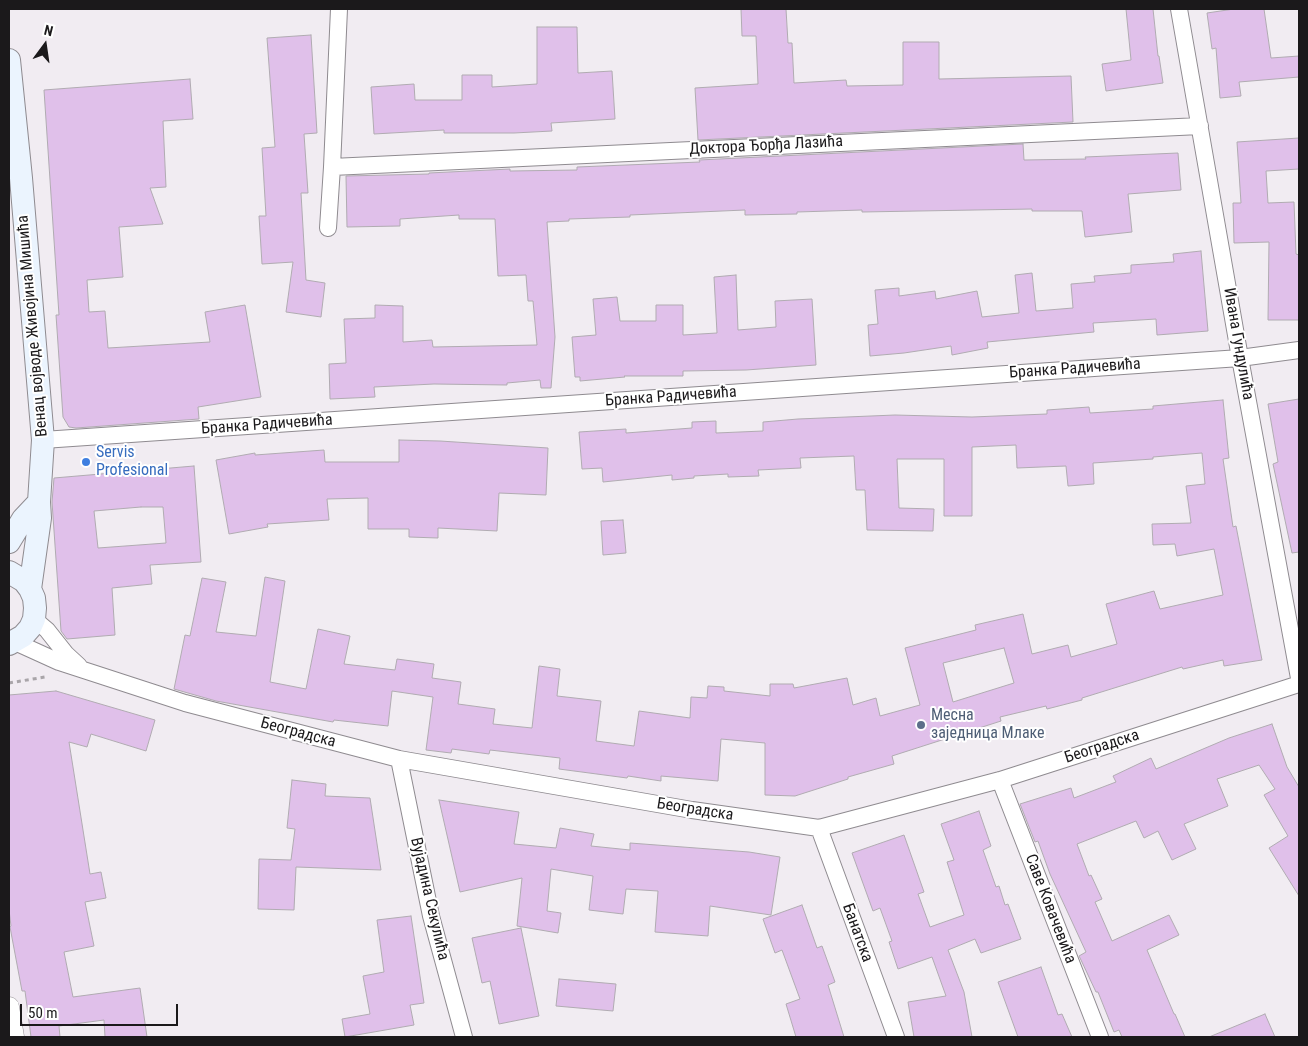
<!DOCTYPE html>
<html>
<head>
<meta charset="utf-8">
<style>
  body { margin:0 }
  #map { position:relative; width:1308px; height:1046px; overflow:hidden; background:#f1ecf2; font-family:"Roboto Condensed",sans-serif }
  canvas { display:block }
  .frame { position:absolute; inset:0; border:10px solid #1b191b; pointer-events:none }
  .north { position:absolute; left:20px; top:20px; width:50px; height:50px; -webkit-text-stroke:4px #fff; paint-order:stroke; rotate:14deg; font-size:14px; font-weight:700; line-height:20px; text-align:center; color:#1b191b }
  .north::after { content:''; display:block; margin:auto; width:18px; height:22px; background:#1b191b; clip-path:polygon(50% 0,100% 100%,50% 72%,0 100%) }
  .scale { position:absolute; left:20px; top:1004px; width:158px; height:22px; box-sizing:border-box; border:2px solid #1b191b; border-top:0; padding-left:6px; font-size:15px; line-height:18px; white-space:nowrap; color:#1b191b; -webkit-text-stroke:4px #fff; paint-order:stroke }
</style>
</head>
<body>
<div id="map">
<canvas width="1308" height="1046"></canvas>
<div class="frame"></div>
<div class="north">N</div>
<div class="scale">50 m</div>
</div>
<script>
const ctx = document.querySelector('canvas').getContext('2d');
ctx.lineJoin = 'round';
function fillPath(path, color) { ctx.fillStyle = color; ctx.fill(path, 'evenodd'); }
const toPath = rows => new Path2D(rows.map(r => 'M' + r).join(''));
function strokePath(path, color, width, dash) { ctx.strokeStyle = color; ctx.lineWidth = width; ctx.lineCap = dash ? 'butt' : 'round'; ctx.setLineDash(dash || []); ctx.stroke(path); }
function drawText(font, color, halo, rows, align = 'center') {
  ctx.font = font + ' "Roboto Condensed",sans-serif'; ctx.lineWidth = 4; ctx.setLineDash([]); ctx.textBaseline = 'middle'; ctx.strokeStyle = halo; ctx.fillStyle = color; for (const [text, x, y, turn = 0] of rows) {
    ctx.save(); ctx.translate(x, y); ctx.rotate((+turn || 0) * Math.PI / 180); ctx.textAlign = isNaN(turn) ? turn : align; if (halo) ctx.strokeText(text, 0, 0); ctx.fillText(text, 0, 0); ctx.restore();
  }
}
const building = toPath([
  [741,9,786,9,788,43,792,43,794,83,846,80,847,86,903,85,903,42,939,42,939,79,1071,76,1073,122,698,140,695,88,758,84,756,36,742,36,741,9],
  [1126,9,1153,9,1158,56,1159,56,1163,83,1106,91,1102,64,1131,60,1126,9],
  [1234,9,1264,9,1271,58,1299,56,1299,77,1239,82,1241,96,1220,98,1216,48,1212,49,1207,13,1234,9],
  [537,27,577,27,578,73,612,71,615,119,551,123,552,131,514,133,444,133,444,130,374,134,371,87,414,84,415,100,462,100,462,75,492,75,492,87,537,84,537,27],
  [311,35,317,133,304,134,308,193,301,193,306,280,325,283,321,317,286,312,293,262,262,264,259,216,266,216,262,148,275,147,267,38,311,35],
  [190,79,193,119,163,121,166,187,150,188,163,224,119,227,123,277,87,280,89,312,105,311,108,348,210,342,205,312,245,305,261,397,198,407,199,419,76,428,69,427,63,417,56,315,59,315,44,90,190,79],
  [1299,138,1299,169,1266,171,1268,203,1294,202,1296,254,1299,255,1299,320,1268,320,1269,242,1234,243,1233,203,1241,203,1237,142,1299,138],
  [1023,144,1024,160,1086,159,1085,157,1178,153,1181,190,1128,194,1132,232,1085,237,1082,211,1032,211,1032,209,862,212,862,210,797,212,797,214,745,215,745,210,630,215,630,217,569,219,569,221,547,222,555,337,551,388,541,388,540,380,507,383,507,385,434,384,374,387,375,397,330,399,329,364,346,363,344,319,375,318,375,305,403,306,403,342,432,340,433,347,537,345,533,301,528,301,526,275,498,276,495,219,459,219,459,215,400,219,400,226,347,227,346,176,429,174,429,173,510,169,510,171,577,170,577,167,700,162,699,160,1023,144],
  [1201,251,1208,331,1157,335,1156,319,1093,323,1094,332,987,342,988,348,952,355,951,346,904,353,870,356,868,325,878,324,875,290,899,288,899,296,935,291,936,299,977,291,982,317,1019,313,1015,275,1032,273,1036,311,1073,308,1071,284,1095,282,1094,276,1131,273,1131,265,1174,262,1173,254,1201,251],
  [736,275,738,330,776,327,775,301,812,299,816,365,746,370,683,371,683,376,624,376,625,377,580,381,580,377,575,377,572,337,596,335,593,299,617,297,620,321,656,321,656,305,683,305,683,335,717,333,714,277,736,275],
  [1299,399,1299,552,1292,553,1273,464,1278,462,1268,404,1299,399],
  [1223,400,1229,458,1223,459,1233,527,1236,526,1262,660,1224,666,1223,660,1183,669,1182,667,1082,698,1082,700,1047,709,1046,706,1000,717,1001,721,892,756,894,764,848,777,848,779,795,796,765,795,765,743,721,739,718,781,661,776,661,781,628,776,627,778,559,769,560,758,490,750,489,754,452,749,451,753,426,750,433,697,392,691,388,726,334,720,333,722,216,701,174,689,185,635,190,636,202,578,226,582,216,632,256,636,265,577,285,581,270,682,306,689,318,629,350,636,344,664,395,670,397,659,434,664,432,678,461,682,458,704,495,709,493,724,532,728,539,666,560,669,557,696,601,701,596,741,634,746,639,711,690,718,691,697,707,698,708,686,724,687,724,691,770,696,770,684,793,684,794,688,847,678,853,705,876,698,880,716,920,705,905,648,976,630,975,625,1023,614,1032,654,1068,645,1071,657,1117,644,1106,604,1154,591,1160,609,1223,595,1214,549,1177,556,1175,544,1153,545,1152,524,1191,523,1186,486,1205,484,1202,453,1153,457,1153,459,1093,463,1094,484,1068,486,1066,466,1017,468,1016,445,972,447,972,516,944,516,944,459,897,459,899,508,934,509,933,531,867,530,865,490,856,490,854,456,800,458,801,468,758,470,759,476,728,477,728,474,694,476,694,478,672,480,672,475,603,482,602,468,582,469,579,432,626,429,626,433,692,428,692,422,716,421,716,433,763,431,763,422,798,419,895,415,972,417,1047,414,1047,410,1089,407,1090,413,1153,409,1153,406,1223,400],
  [1004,648,1014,683,953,702,943,663,1004,648],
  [399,440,440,441,548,448,546,495,499,493,497,531,438,528,438,538,409,537,409,529,368,529,368,498,327,499,329,520,267,524,268,527,229,534,216,460,255,453,255,455,324,450,325,462,399,462,399,440],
  [194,466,201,562,150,565,152,584,112,588,115,635,67,639,61,631,52,502,54,478,194,466],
  [141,507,163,507,166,543,98,548,94,511,141,507],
  [623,520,626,553,603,555,601,521,623,520],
  [56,691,155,720,146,751,91,734,87,747,69,742,90,874,101,872,106,898,85,902,94,946,64,952,73,997,140,988,147,1037,105,1037,104,1020,59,1026,60,1037,31,1037,25,991,22,991,10,927,11,926,9,910,9,695,56,691],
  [1272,724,1287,767,1299,787,1299,896,1269,848,1288,836,1264,795,1275,789,1259,765,1217,779,1228,806,1184,824,1196,849,1172,860,1158,831,1144,838,1136,821,1077,844,1089,876,1091,875,1102,899,1095,902,1112,941,1169,915,1179,935,1147,950,1174,1014,1175,1014,1185,1037,1122,1037,1119,1030,1114,1032,1098,992,1096,992,1081,960,1079,956,1086,952,1050,874,1038,841,1035,842,1020,804,1071,788,1074,798,1116,782,1113,776,1151,758,1156,769,1229,738,1272,724],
  [292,780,326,784,325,796,370,798,381,870,296,867,294,910,258,909,259,859,291,860,295,829,287,828,292,780],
  [439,800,519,812,514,844,556,848,560,828,594,834,591,846,630,850,630,843,749,852,780,857,771,915,710,906,708,936,655,932,658,891,626,889,623,914,589,910,593,876,551,869,547,911,561,913,558,933,517,926,522,878,460,892,439,800],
  [979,811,991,846,983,850,996,887,999,886,1005,905,1008,904,1021,939,981,953,975,939,948,950,964,992,972,1037,914,1037,908,1002,946,996,932,957,898,969,889,942,892,941,880,908,873,911,852,853,904,835,924,892,918,894,930,927,964,915,947,862,954,860,941,824,979,811],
  [802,905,817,948,822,946,835,982,828,985,844,1037,796,1037,786,1004,800,999,782,950,775,953,763,919,802,905],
  [411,916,424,1003,410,1005,414,1025,345,1037,342,1019,370,1014,363,976,384,972,377,920,411,916],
  [521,928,539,1016,499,1024,490,981,482,983,472,938,521,928],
  [1041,967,1058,1015,1062,1014,1072,1037,1018,1037,998,982,1041,967],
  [559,979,616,984,613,1011,556,1006,559,979],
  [1265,1014,1275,1037,1209,1037,1265,1014]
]);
fillPath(building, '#e0c0ea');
strokePath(building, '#b0abb1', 1);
const minor = toPath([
  [339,9,332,167,1200,126],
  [1179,9,1240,358,1299,678],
  [328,228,332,167],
  [43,440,1240,358,1299,350],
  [34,619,47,630,66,654,79,666],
  [15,642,59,662,185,703,399,759,692,810,819,828,1000,780,1299,684],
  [399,759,431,916,464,1037],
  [1000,780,1100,1037],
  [819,828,896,1037]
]);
const tertiary = toPath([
  [9,1007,14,1037]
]);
const secondary = toPath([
  [9,60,21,178,43,440,39,502,40,518,30,589],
  [9,542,23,519,39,502],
  [9,572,24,581,30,589,34,598,35,608,34,619,30,628,23,636,9,644]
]);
strokePath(minor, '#8f8b90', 18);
strokePath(tertiary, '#8f8b90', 21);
strokePath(secondary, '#8f8b90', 24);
strokePath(toPath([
  [9,683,45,677]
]), '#a9a5a9', 3, [4, 4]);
strokePath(minor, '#fff', 16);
strokePath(tertiary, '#fff', 20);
strokePath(secondary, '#ebf4fe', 22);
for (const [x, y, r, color] of [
  [86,462,5,"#3f7fe0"],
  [921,725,5,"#5c6f8a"]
]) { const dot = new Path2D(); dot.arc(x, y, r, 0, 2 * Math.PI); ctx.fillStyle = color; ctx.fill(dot); strokePath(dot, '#fff', 2); }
drawText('16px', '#1b191b', '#fff', [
  ["Доктора Ђорђа Лазића",766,146,-3],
  ["Венац војводе Живојина Мишића",33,326,-95],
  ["Ивана Гундулића",1238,344,80],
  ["Бранка Радичевића",1075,369,-4],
  ["Бранка Радичевића",671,397,-4],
  ["Бранка Радичевића",267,425,-4],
  ["Београдска",298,733,15],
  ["Београдска",1102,747,-18],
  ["Београдска",695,810,9],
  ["Вујадина Секулића",429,899,77],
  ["Саве Ковачевића",1050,909,69],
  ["Банатска",857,933,70]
]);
drawText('16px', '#366cbe', '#fff', [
  ["Servis",96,453],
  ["Profesional",96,471]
], 'left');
drawText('16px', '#4e5e75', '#fff', [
  ["Месна",931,716],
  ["заједница Млаке",931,734]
], 'left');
</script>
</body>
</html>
